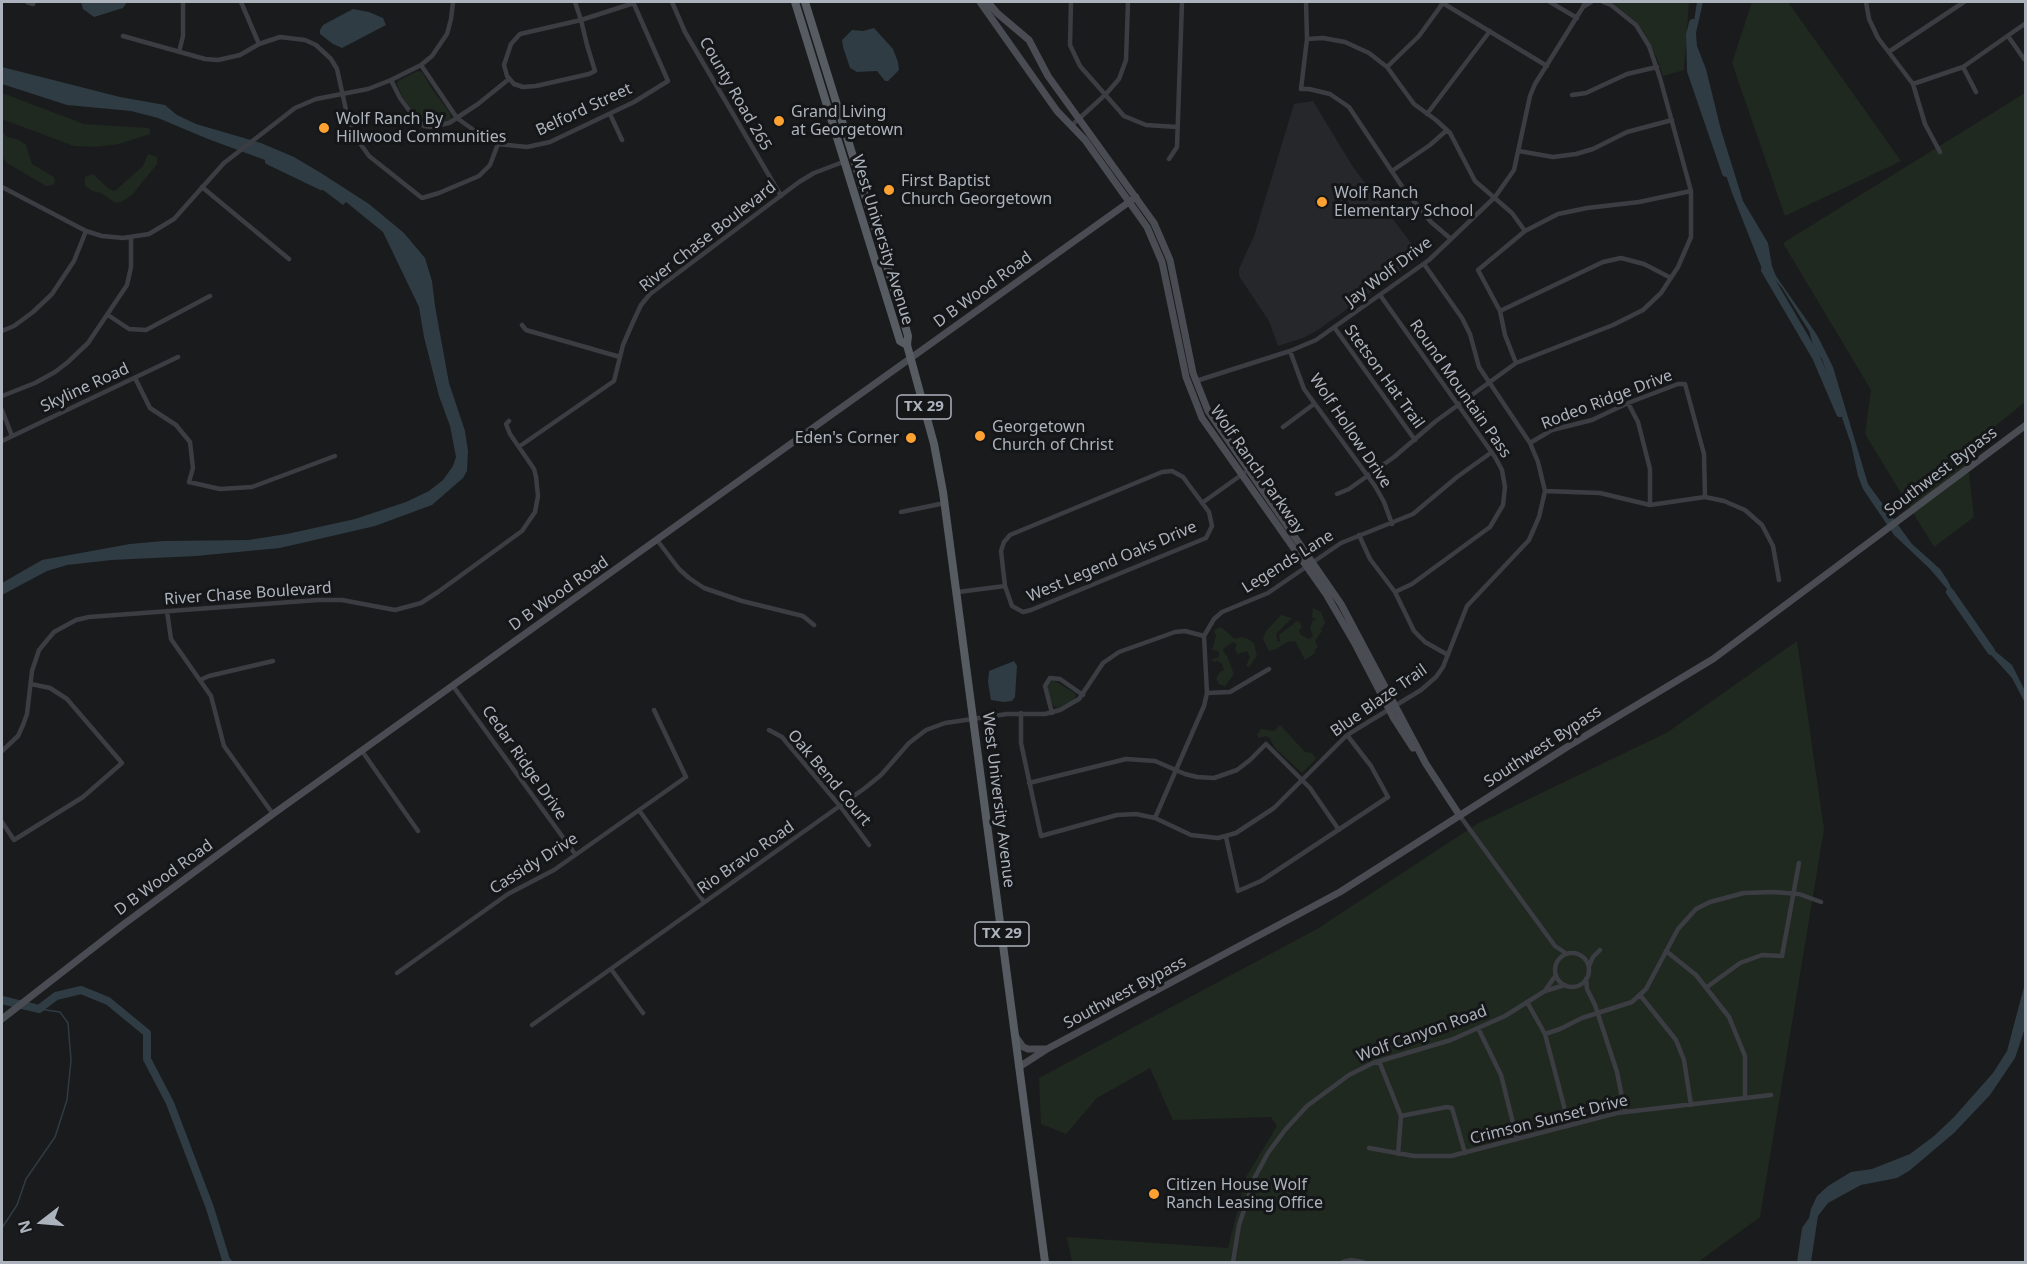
<!DOCTYPE html>
<html>
<head>
<meta charset="utf-8">
<style>
  body { margin:0 }
  #map { position:relative; width:2027px; height:1264px; overflow:hidden; background:#1a1b1d; font-family:"Noto Sans",sans-serif }
  canvas { display:block }
  .frame { position:absolute; inset:0; border:3px solid #acb3bd; pointer-events:none }
  .north { position:absolute; left:12px; top:1192px; width:60px; height:60px; -webkit-text-stroke:4px #151618; paint-order:stroke; rotate:254deg; font-size:16px; font-weight:700; line-height:24px; text-align:center; color:#acb3bd }
  .north::after { content:''; display:block; margin:auto; width:21px; height:27px; background:#acb3bd; clip-path:polygon(50% 0,100% 100%,50% 72%,0 100%) }
</style>
</head>
<body>
<div id="map">
<canvas width="2027" height="1264"></canvas>
<div class="frame"></div>
<div class="north">N</div>
</div>
<script>
const ctx = document.querySelector('canvas').getContext('2d');
ctx.lineJoin = 'round';
function fillPath(path, color) { ctx.fillStyle = color; ctx.fill(path, 'evenodd'); }
const toPath = rows => new Path2D(rows.map(r => 'M' + r).join(''));
function strokePath(path, color, width, dash) { ctx.strokeStyle = color; ctx.lineWidth = width; ctx.lineCap = dash ? 'butt' : 'round'; ctx.setLineDash(dash || []); ctx.stroke(path); }
function drawText(font, color, halo, rows, align = 'center') {
  ctx.font = font + ' "Noto Sans",sans-serif'; ctx.lineWidth = 6; ctx.setLineDash([]); ctx.textBaseline = 'middle'; ctx.strokeStyle = halo; ctx.fillStyle = color; for (const [text, x, y, turn = 0] of rows) {
    ctx.save(); ctx.translate(x, y); ctx.rotate((+turn || 0) * Math.PI / 180); ctx.textAlign = isNaN(turn) ? turn : align; if (halo) ctx.strokeText(text, 0, 0); ctx.fillText(text, 0, 0); ctx.restore();
  }
}
fillPath(toPath([
  [1313,101,1353,167,1421,256,1318,330,1303,338,1278,346,1269,321,1239,276,1239,269,1254,236,1294,104]
]), '#26272a');
fillPath(toPath([
  [1611,2,1689,2,1684,70,1663,76,1657,58,1643,31,1635,21],
  [1752,2,1788,2,1901,161,1785,216,1732,63],
  [418,71,422,72,432,89,450,113,451,119,446,122,437,124,424,120,414,114,402,96,397,84,398,81],
  [2,93,84,124,147,128,150,129,150,134,119,144,93,147,74,146,2,119],
  [2025,93,2025,402,1966,450,1974,517,1934,547,1865,434,1871,390,1783,243],
  [2,130,7,137,19,140,26,145,32,164,54,177,55,182,53,185,46,186,7,163,2,157],
  [148,154,157,157,157,164,132,195,121,202,116,203,101,193,92,191,85,186,85,177,93,174,109,189,115,191,143,166],
  [1313,608,1321,612,1325,622,1323,627,1320,628,1322,631,1315,641,1318,647,1315,650,1315,653,1305,660,1295,641,1287,642,1276,649,1269,651,1263,639,1266,631,1281,615,1292,618,1276,634,1278,642,1280,641,1279,635,1297,621,1300,622,1302,627,1299,630,1301,635,1309,639,1313,636,1310,628,1313,620,1317,620,1312,617],
  [1221,627,1235,639,1242,637,1248,639,1254,643,1257,656,1249,667,1246,666,1250,657,1247,651,1237,654,1235,649,1237,644,1233,642,1224,648,1223,651,1227,656,1234,674,1225,686,1219,684,1216,678,1220,672,1224,670,1222,664,1218,661,1213,662,1212,659,1219,657,1219,651,1212,650,1216,636,1214,630],
  [1797,641,1824,829,1760,1217,1698,1262,1072,1262,1067,1237,1228,1248,1246,1177,1277,1126,1271,1117,1173,1120,1150,1068,1097,1098,1066,1134,1041,1124,1039,1078,1317,929,1477,824,1668,732],
  [1053,680,1076,694,1074,700,1058,708,1053,706,1047,688,1049,682],
  [1280,725,1305,752,1312,753,1316,759,1303,772,1301,772,1275,748,1270,738,1266,736,1259,738,1257,735,1261,729,1274,731]
]), '#202920');
fillPath(toPath([
  [81,2,127,2,123,8,94,17,83,9],
  [1697,2,1703,2,1696,33,1697,46,1706,69,1721,130,1743,201,1768,243,1772,266,1776,276,1817,335,1833,367,1868,484,1912,544,1940,569,1948,581,1958,602,1930,569,1894,535,1863,489,1858,476,1851,444,1822,359,1814,348,1809,331,1782,288,1776,281,1769,279,1764,274,1732,193,1699,95,1690,47],
  [353,9,369,12,383,18,386,25,342,48,333,44,320,34,320,30,323,25],
  [874,28,893,49,898,62,899,70,888,81,885,81,877,71,857,72,850,68,843,47,842,40,852,30,863,31],
  [2,67,120,97,165,105,177,115,196,124,261,143,294,157,321,173,369,204,404,233,425,258,432,281,435,306,449,383,465,431,468,451,467,471,463,478,432,505,375,526,280,548,196,556,112,560,67,565,47,571,2,595,2,583,42,560,130,544,163,541,248,540,287,534,355,519,406,502,429,491,443,480,453,466,456,457,450,426,439,396,424,337,419,307,383,232,346,202,343,205,307,178,284,167,208,139,158,118,131,111,67,105,2,84],
  [1986,639,1995,651,2012,665,2025,691,2025,703,2012,678,1984,647],
  [1014,661,1017,666,1015,697,1012,701,1004,702,991,700,988,682,989,671],
  [2025,983,2025,1028,2015,1058,1990,1095,1954,1133,1909,1171,1897,1178,1861,1185,1828,1203,1818,1216,1811,1262,1797,1262,1802,1228,1809,1218,1811,1209,1817,1196,1828,1186,1851,1172,1872,1169,1910,1154,1934,1136,1954,1117,1993,1073,2007,1051]
]), '#2f3c43');
strokePath(toPath([
  [2,1228,17,1205,26,1179,55,1137,67,1100,71,1060,68,1023,60,1012,39,1009],
  [2,1234,2,1262]
]), '#2f3c43', 1.5);
strokePath(toPath([
  [1693,23,1690,35,1691,71,1726,173],
  [269,161,321,186],
  [1765,270,1816,357,1840,413],
  [1950,592,1991,651],
  [2,1000,39,1009,56,996,81,990,108,1001,147,1033,147,1059,170,1103,210,1208,226,1260,228,1262]
]), '#2f3c43', 8);
strokePath(toPath([
  [27,2,33,4,34,2],
  [241,2,259,44],
  [575,2,581,20,587,45,595,71,589,74,536,86,523,87,514,84,507,76,504,65,511,44,520,34,581,20,634,3],
  [672,2,685,32,781,196],
  [1071,2,1070,45,1080,66,1124,116,1146,125,1177,127],
  [1306,2,1307,39,1301,89,1309,89,1330,94,1349,107,1403,188,1431,222,1451,239],
  [1441,2,1547,66],
  [1550,2,1577,18],
  [1866,2,1869,19,1878,38,1913,84,1925,124,1940,152],
  [1583,7,1591,2],
  [123,36,205,59,218,60,240,55,259,44,280,37,305,40,316,45,331,59,337,69,348,119,357,139,369,156,422,198,439,193,479,176,490,165,498,144],
  [2008,36,2024,59],
  [1307,39,1323,38,1345,42,1369,53,1387,67,1414,104,1436,120,1450,133,1475,181,1512,213,1525,231],
  [1890,51,1964,2],
  [179,52,183,36,183,2],
  [421,65,457,118,486,139,498,144,527,147,550,142,634,102,668,81,633,2],
  [1387,67,1419,36,1443,3],
  [1963,67,1976,92],
  [391,80,400,98,414,117,424,126,432,127,449,123,478,104,509,79],
  [1913,84,1963,67,2026,23],
  [1572,95,1586,93,1627,74,1657,67],
  [610,114,622,140],
  [1427,114,1490,31],
  [1071,126,1106,94,1119,79,1126,60,1128,2],
  [1519,151,1553,157,1576,154,1593,149,1627,132,1672,120],
  [1169,159,1177,147,1182,2],
  [1392,171,1430,145,1447,130],
  [2,187,86,231,102,236,123,238,149,234,174,219,224,163,295,108,316,99,368,89,391,80,421,65,432,56,447,34,451,19,453,2],
  [202,187,289,259],
  [1380,295,1495,457,1502,470,1505,487,1503,505,1490,527,1412,584,1395,592],
  [1500,311,1603,262,1621,258,1644,264,1671,278],
  [108,315,129,329,146,330,210,296],
  [522,325,526,330,620,357],
  [1334,327,1415,440],
  [2,331,14,326,33,312,52,294,74,261,86,231],
  [1290,351,1304,389,1375,486,1384,502,1392,524],
  [1516,363,1505,335,1500,311,1478,270,1525,231,1558,214,1587,208,1639,202,1691,191],
  [135,378,150,408,176,425,190,442,193,468,189,482,220,489,252,487,335,456],
  [1196,381,1290,351,1316,340,1429,260,1495,197,1514,170,1530,96,1535,84,1583,7,1585,2],
  [2,396,35,383,55,372,68,362,88,343,127,285,131,267,131,238],
  [1628,403,1638,422,1650,469,1650,505],
  [2,410,12,436],
  [1283,427,1314,404],
  [2,441,178,357],
  [1530,443,1552,430,1592,420,1628,403,1678,384,1685,384,1704,454,1705,497],
  [520,446,614,381,623,345,633,322,641,305,650,294,799,182,814,173,843,162],
  [1172,471,1183,477,1209,512,1212,526,1206,538,1031,610,1023,612,1012,606,1005,586,1001,551,1004,542,1010,535,1162,472,1172,471],
  [1545,491,1600,493,1650,505,1705,497,1724,501,1745,510,1762,525,1773,546,1779,580],
  [1337,494,1349,489,1394,457,1436,421,1516,363,1613,325,1643,310,1661,293,1678,267,1691,237,1691,191,1660,78,1649,46,1636,25,1611,5,1603,2],
  [1202,503,1244,473],
  [901,512,945,503],
  [1359,535,1370,559,1395,592,1414,631,1425,642,1448,655],
  [657,540,679,569,689,578,704,588,742,601,803,616,814,625],
  [958,592,1005,586],
  [167,611,171,639,211,696,224,746,273,814],
  [200,680,209,676,273,661],
  [453,686,575,854],
  [1207,693,1230,692,1269,669],
  [1021,713,1021,743,1041,836,1117,815,1136,814,1155,818,1191,835,1218,838,1236,833,1274,808,1347,735,1421,690,1436,677,1443,667,1467,606,1529,540,1539,517,1545,491,1538,462,1530,443,1479,367,1470,334,1462,318,1424,264],
  [1052,713,1045,686,1050,678,1060,679,1083,695],
  [769,730,782,737,840,806,869,845],
  [2,751,18,736,23,725,27,714,32,671,39,650,54,632,76,620,89,617,318,600,342,600,395,610,421,603,438,592,522,531,535,512,538,496,536,477,534,469,510,434,506,424,509,421],
  [362,751,418,831],
  [1029,783,1126,759,1155,761,1185,774,1197,777,1214,778,1237,770,1250,760,1266,744,1310,788,1339,830],
  [639,810,704,902],
  [1460,816,1555,946,1567,954],
  [1155,818,1204,706,1207,693,1204,636,1214,619,1222,612,1268,593,1341,543,1413,514,1457,477,1492,452],
  [2,822,14,840,83,797,122,763,67,699,50,688,31,684],
  [1226,837,1238,891,1261,881,1388,797,1371,766,1347,735],
  [1666,951,1696,975,1729,1017,1745,1056,1745,1098],
  '1555 970a17 17 0 1 1 34 0a17 17 0 1 1-34 0Z',
  [1589,966,1593,957,1600,950],
  [611,969,643,1013],
  [397,973,508,894,554,870,686,777,654,710],
  [1586,979,1587,989,1595,1005,1617,1072,1625,1112],
  [1707,987,1740,963,1762,955,1782,956,1799,863],
  [1546,989,1556,975],
  [1640,995,1676,1040,1684,1060,1691,1105],
  [1527,1002,1545,1034,1569,1125],
  [532,1025,865,788,881,775,909,743,926,730,945,723,1007,714,1045,714,1060,710,1079,699,1103,663,1119,652,1175,632,1185,631,1204,636],
  [1478,1028,1501,1075,1517,1139],
  [1545,1034,1560,1029,1582,1018,1632,1002,1646,989,1678,929,1696,909,1710,902,1744,893,1774,892,1799,894,1821,902],
  [1379,1061,1401,1116,1398,1154],
  [1401,1116,1447,1107,1452,1108,1465,1153],
  [1369,1148,1414,1156,1451,1156,1617,1113,1771,1095],
  [1233,1262,1239,1225,1255,1177,1268,1153,1285,1130,1307,1106,1349,1075,1373,1063,1451,1040,1505,1016,1545,991,1565,985],
  [1343,1262,1351,1260,1363,1262]
]), '#3b3d43', 4.5);
strokePath(toPath([
  [980,2,1057,111,1085,140,1147,227,1162,262,1186,377,1202,418,1326,594,1354,642,1393,717,1413,748],
  [988,2,997,13,1029,40,1048,76,1154,223,1170,260,1193,373,1208,411,1341,604,1426,764,1460,816],
  [2,1019,124,924,273,814,1136,197],
  [1016,1037,1023,1047,1028,1049,1047,1049],
  [1019,1067,1047,1049,1340,892,1567,747,1713,659,2026,425]
]), '#494c53', 7);
strokePath(toPath([
  [795,2,900,341,907,345],
  [805,2,902,314,908,336,907,345,934,444,943,492,1045,1262]
]), '#575b62', 8);
for (const [x, y, r, color] of [
  [779,121,6,"#ffa231"],
  [324,128,6,"#ffa231"],
  [889,190,6,"#ffa231"],
  [1322,202,6,"#ffa231"],
  [980,436,6,"#ffa231"],
  [911,438,6,"#ffa231"],
  [1154,1194,6,"#ffa231"]
]) { const dot = new Path2D(); dot.arc(x, y, r, 0, 2 * Math.PI); ctx.fillStyle = color; ctx.fill(dot); strokePath(dot, '#151618', 2); }
for (const [x, y, w] of [
  [924,407,54],
  [1002,934,54]
]) { const box = new Path2D(); box.roundRect(x - w / 2, y - 12, w, 24, 4.5); ctx.fillStyle = '#151618'; ctx.fill(box); strokePath(box, '#acb3bd', 1.5); }
drawText('bold 15px', '#acb3bd', null, [
  ["TX 29",924,407],
  ["TX 29",1002,934]
]);
drawText('16px', '#acb3bd', '#151618', [
  ["County Road 265",735,94,60],
  ["Belford Street",584,110,-25],
  ["River Chase Boulevard",708,237,-38],
  ["West University Avenue",882,240,73],
  ["Jay Wolf Drive",1389,272,-37],
  ["D B Wood Road",983,290,-36],
  ["Stetson Hat Trail",1384,377,54],
  ["Skyline Road",85,388,-25],
  ["Round Mountain Pass",1460,389,55],
  ["Rodeo Ridge Drive",1607,400,-21],
  ["Wolf Hollow Drive",1350,431,56],
  ["Wolf Ranch Parkway",1257,470,55],
  ["Southwest Bypass",1941,472,-37],
  ["West Legend Oaks Drive",1112,562,-23],
  ["Legends Lane",1288,562,-32],
  ["River Chase Boulevard",248,594,-4],
  ["D B Wood Road",559,594,-35],
  ["Blue Blaze Trail",1379,701,-35],
  ["Southwest Bypass",1543,747,-33],
  ["Cedar Ridge Drive",524,763,55],
  ["Oak Bend Court",829,778,50],
  ["West University Avenue",998,800,83],
  ["Rio Bravo Road",746,858,-35],
  ["Cassidy Drive",534,864,-32],
  ["D B Wood Road",164,878,-36],
  ["Southwest Bypass",1125,993,-28],
  ["Wolf Canyon Road",1422,1034,-20],
  ["Crimson Sunset Drive",1549,1120,-14]
]);
drawText('16px', '#acb3bd', '#151618', [
  ["Grand Living",791,112],
  ["at Georgetown",791,130],
  ["Wolf Ranch By",336,119],
  ["Hillwood Communities",336,137],
  ["First Baptist",901,181],
  ["Church Georgetown",901,199],
  ["Wolf Ranch",1334,193],
  ["Elementary School",1334,211],
  ["Georgetown",992,427],
  ["Church of Christ",992,445],
  ["Eden's Corner",899,438,"right"],
  ["Citizen House Wolf",1166,1185],
  ["Ranch Leasing Office",1166,1203]
], 'left');
</script>
</body>
</html>
